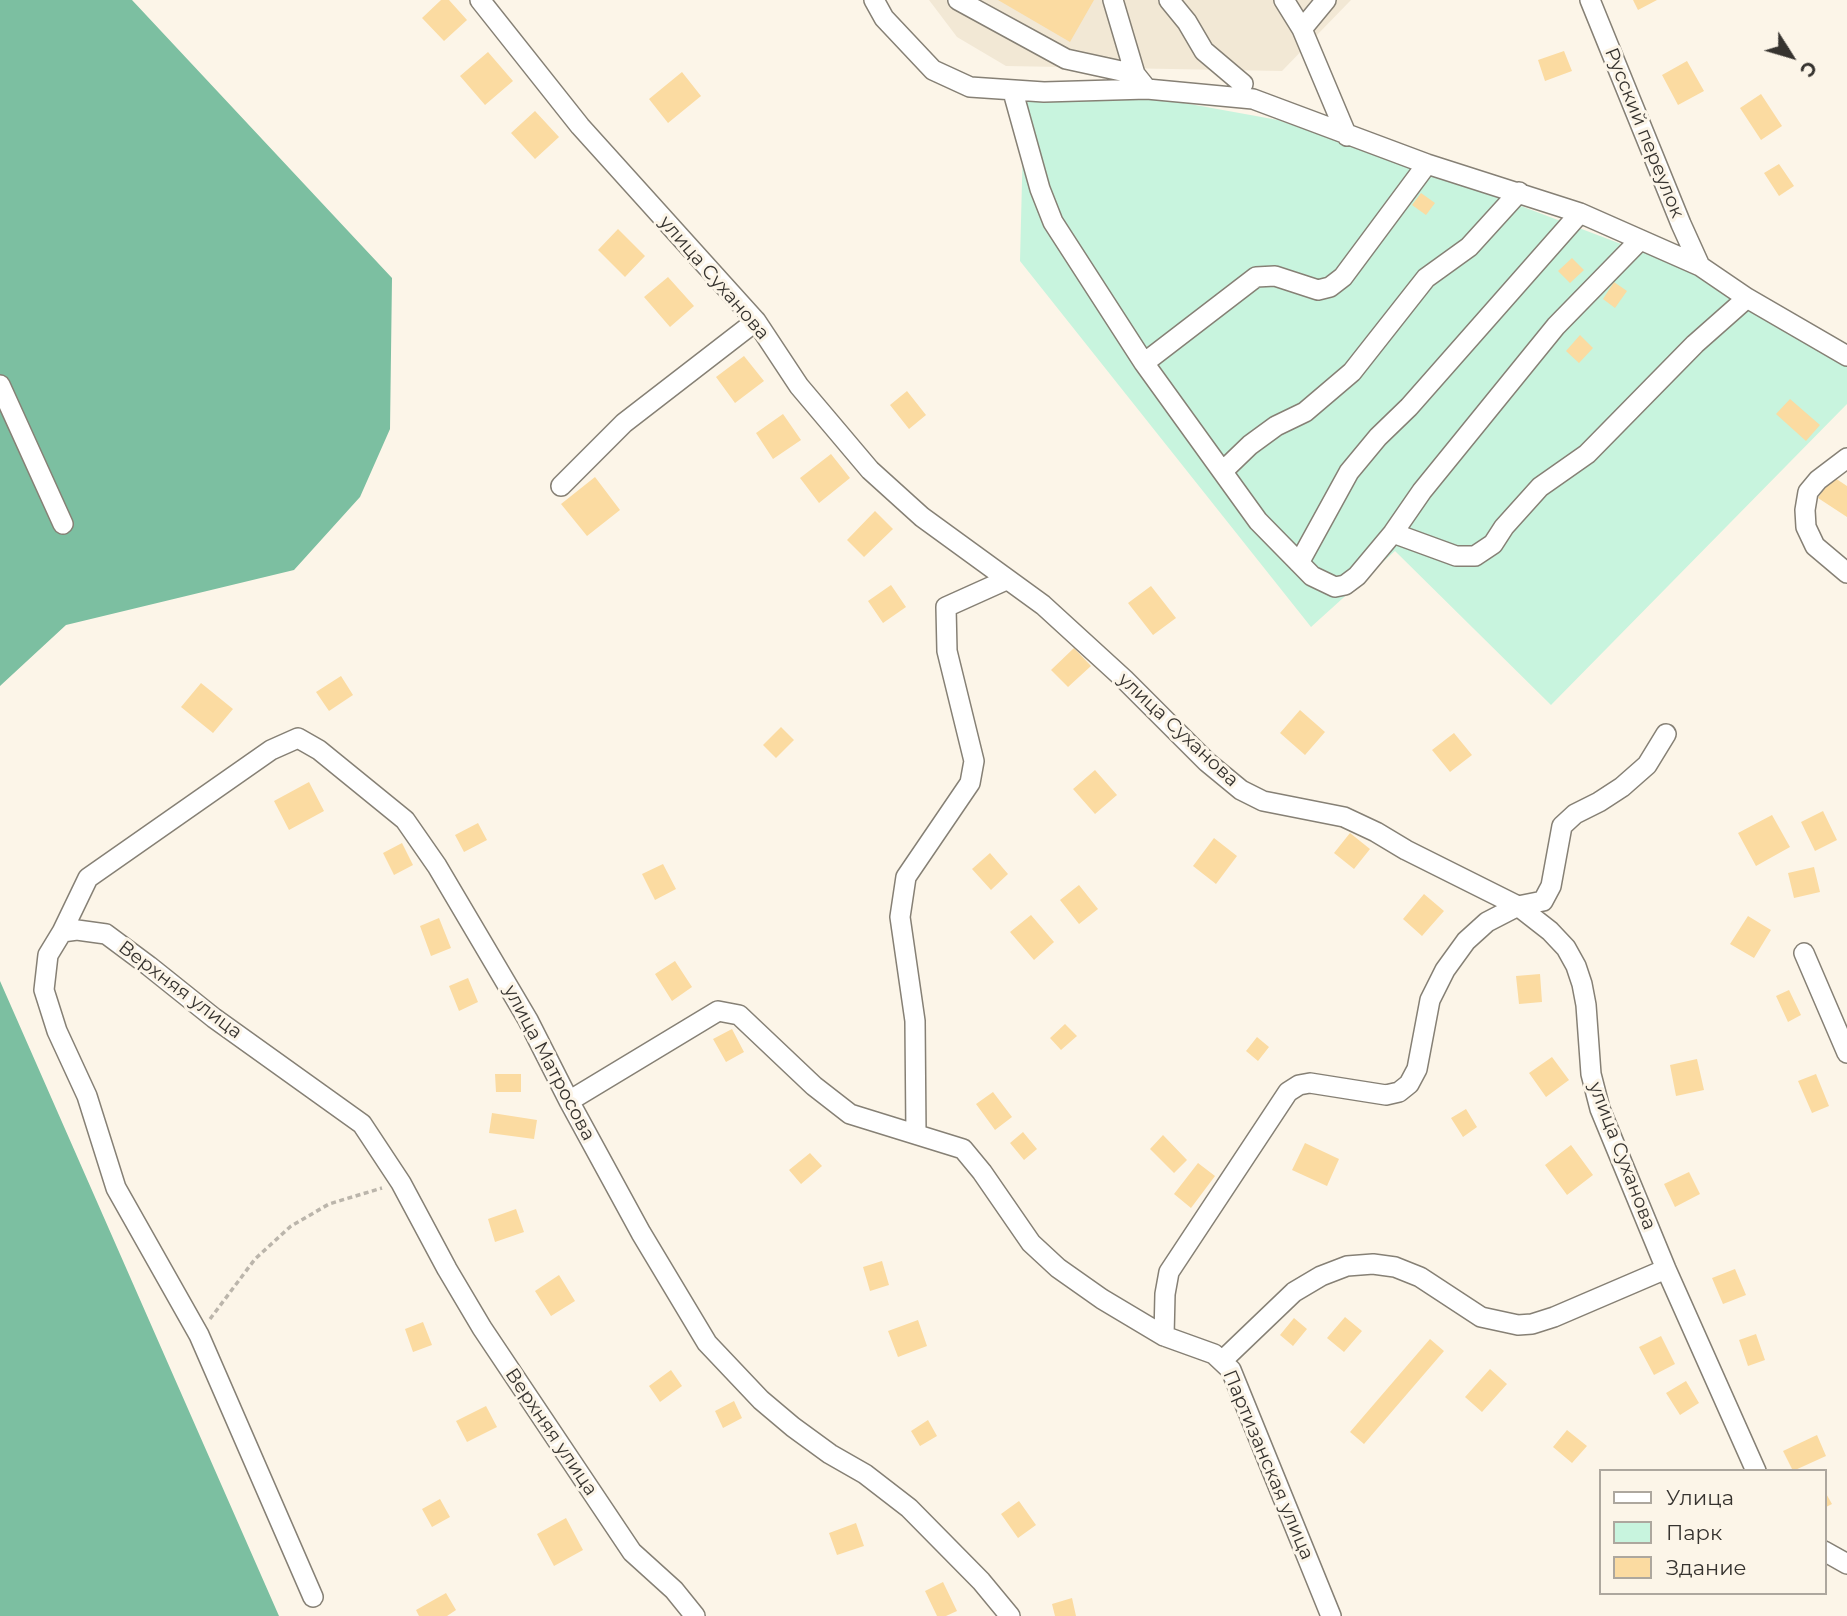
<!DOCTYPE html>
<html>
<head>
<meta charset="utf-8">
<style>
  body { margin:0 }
  #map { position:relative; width:1847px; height:1616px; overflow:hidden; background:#fcf5e8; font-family:Montserrat,sans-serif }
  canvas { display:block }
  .legend { position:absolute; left:1599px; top:1469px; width:228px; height:126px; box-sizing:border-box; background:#fcf5e8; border:2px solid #ada79e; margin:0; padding:9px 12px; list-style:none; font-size:21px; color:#36332f }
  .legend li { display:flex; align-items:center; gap:14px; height:35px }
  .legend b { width:35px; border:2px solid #ada79e }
  .north { position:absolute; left:1756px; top:21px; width:70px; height:70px; -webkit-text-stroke:5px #fcf5e8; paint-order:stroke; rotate:127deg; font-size:19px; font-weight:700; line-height:28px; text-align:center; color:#36332f }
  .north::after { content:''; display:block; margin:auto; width:24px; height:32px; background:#36332f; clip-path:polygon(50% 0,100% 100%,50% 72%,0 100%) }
</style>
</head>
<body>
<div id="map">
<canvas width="1847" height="1616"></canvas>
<ul class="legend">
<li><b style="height:9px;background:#fff"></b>Улица</li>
<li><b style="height:19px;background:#c8f4de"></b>Парк</li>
<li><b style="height:19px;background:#fbdba1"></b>Здание</li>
</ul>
<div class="north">С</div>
</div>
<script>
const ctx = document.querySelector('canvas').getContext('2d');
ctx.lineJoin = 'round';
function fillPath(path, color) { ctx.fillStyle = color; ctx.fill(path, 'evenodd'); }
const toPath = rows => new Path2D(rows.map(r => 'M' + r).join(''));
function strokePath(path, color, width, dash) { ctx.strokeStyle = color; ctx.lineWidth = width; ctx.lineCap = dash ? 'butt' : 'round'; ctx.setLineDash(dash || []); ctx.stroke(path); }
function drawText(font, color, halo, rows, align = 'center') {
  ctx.font = font + ' Montserrat,sans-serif'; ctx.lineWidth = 6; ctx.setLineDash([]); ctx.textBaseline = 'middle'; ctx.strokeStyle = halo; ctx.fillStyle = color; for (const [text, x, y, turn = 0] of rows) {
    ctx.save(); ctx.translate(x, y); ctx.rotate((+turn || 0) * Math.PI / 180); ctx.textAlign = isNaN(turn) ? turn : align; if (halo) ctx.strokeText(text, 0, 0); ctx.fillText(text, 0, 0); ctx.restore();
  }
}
fillPath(toPath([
  [929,0,1351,0,1282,71,1006,66,957,37]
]), '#f2e8d5');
fillPath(toPath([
  [1151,97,1278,120,1521,206,1695,272,1847,360,1847,404,1551,705,1395,551,1311,627,1020,261,1024,101]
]), '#c8f4de');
fillPath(toPath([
  [0,0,132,0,392,278,390,429,360,497,294,570,66,625,0,686],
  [0,981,279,1616,0,1616]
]), '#7cbfa1');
fillPath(toPath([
  [441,0,449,0,467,20,444,41,422,18],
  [998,0,1094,0,1070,42],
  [1633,0,1657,0,1638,10],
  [1564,51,1572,71,1545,81,1538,60],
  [488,52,513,81,485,105,460,76],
  [1687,61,1704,91,1678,105,1662,75],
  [682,72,701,96,668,123,649,99],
  [1761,94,1782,126,1761,140,1740,108],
  [535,111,559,137,535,159,511,133],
  [1779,164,1794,186,1779,196,1764,173],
  [1421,193,1435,203,1426,215,1412,205],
  [618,229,645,256,625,277,598,250],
  [1572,258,1584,270,1570,283,1558,271],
  [668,277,694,306,670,327,644,297],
  [1614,282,1627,291,1615,308,1603,299],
  [1580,335,1593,348,1579,363,1566,351],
  [744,356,764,381,735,403,716,377],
  [907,391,926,415,909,429,890,405],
  [1790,399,1820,425,1806,441,1776,414],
  [783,414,801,440,773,459,756,433],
  [831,454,850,478,819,503,800,478],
  [1832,476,1847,486,1847,517,1818,498],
  [595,477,620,510,587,536,561,504],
  [875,511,893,529,864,557,847,540],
  [891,585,906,607,883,623,868,601],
  [1151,586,1176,618,1153,635,1128,603],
  [1074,648,1091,666,1068,687,1051,670],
  [341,676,353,695,329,711,316,692],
  [201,683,233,709,213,733,181,707],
  [1300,710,1325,732,1305,755,1280,733],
  [781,727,794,740,776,758,763,745],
  [1454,733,1472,755,1450,772,1432,750],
  [1095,770,1117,795,1095,814,1073,789],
  [309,782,324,811,289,830,274,801],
  [1823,811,1837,840,1815,851,1801,822],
  [1772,815,1790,847,1756,866,1738,833],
  [478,823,487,840,464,852,455,835],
  [1350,833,1370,849,1354,869,1334,853],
  [1214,838,1237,856,1216,884,1193,866],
  [402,843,413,865,394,875,383,853],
  [990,853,1008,874,991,890,972,869],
  [663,864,676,889,655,900,642,874],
  [1814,867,1820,892,1794,898,1788,873],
  [1079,885,1098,909,1079,924,1060,900],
  [1424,894,1444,911,1422,936,1403,919],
  [1031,915,1054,942,1034,960,1010,932],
  [1748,916,1771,930,1754,958,1730,944],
  [439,918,451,948,431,956,420,926],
  [675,961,692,987,672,1001,655,974],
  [1540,974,1542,1002,1519,1004,1516,976],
  [468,978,478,1002,459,1011,449,986],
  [1789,990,1801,1015,1788,1022,1776,996],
  [1065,1024,1077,1036,1061,1050,1050,1038],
  [732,1029,744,1052,726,1062,713,1039],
  [1257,1037,1269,1047,1258,1061,1246,1051],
  [1552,1057,1569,1080,1546,1097,1529,1073],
  [1697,1059,1704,1090,1676,1096,1670,1065],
  [495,1074,521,1074,521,1092,496,1092],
  [1816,1074,1829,1106,1812,1113,1798,1081],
  [993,1092,1012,1117,995,1130,976,1104],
  [1466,1109,1477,1127,1463,1137,1451,1118],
  [492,1113,537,1120,534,1139,489,1133],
  [1023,1132,1037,1149,1024,1160,1010,1143],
  [1163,1135,1187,1160,1174,1173,1150,1149],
  [1305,1143,1339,1159,1327,1186,1292,1170],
  [1571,1145,1593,1175,1567,1195,1545,1165],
  [810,1153,822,1166,801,1184,789,1170],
  [1198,1163,1215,1176,1191,1208,1174,1194],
  [1689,1172,1700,1194,1675,1207,1664,1184],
  [516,1209,524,1232,495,1242,488,1219],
  [882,1261,889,1285,870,1291,863,1267],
  [1735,1269,1746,1295,1723,1304,1712,1278],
  [559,1275,575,1301,551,1316,535,1291],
  [1345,1317,1362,1331,1344,1352,1327,1338],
  [1294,1318,1307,1329,1293,1346,1280,1335],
  [918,1320,927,1346,898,1357,888,1331],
  [423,1322,432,1345,413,1352,405,1329],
  [1756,1334,1765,1360,1748,1366,1739,1340],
  [1661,1336,1675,1364,1654,1375,1639,1347],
  [1430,1339,1444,1351,1364,1444,1350,1432],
  [1490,1369,1507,1384,1482,1412,1465,1397],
  [671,1370,682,1386,660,1402,649,1386],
  [1686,1381,1699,1403,1680,1415,1666,1393],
  [734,1401,742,1418,723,1428,715,1411],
  [486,1406,497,1427,467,1442,456,1421],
  [928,1420,937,1436,920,1446,911,1431],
  [1567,1430,1587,1446,1572,1463,1553,1447],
  [1817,1435,1826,1456,1793,1471,1783,1451],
  [1824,1490,1832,1504,1824,1508],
  [440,1499,450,1517,432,1527,422,1509],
  [1019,1501,1036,1525,1018,1538,1001,1514],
  [566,1518,583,1550,554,1566,537,1534],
  [856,1523,864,1546,837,1555,829,1533],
  [943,1582,957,1611,946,1616,937,1616,925,1591],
  [446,1593,456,1610,447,1616,419,1616,416,1610],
  [1072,1598,1076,1616,1055,1616,1052,1604]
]), '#fbdba1');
const minor = toPath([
  [480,0,580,126,756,321,799,386,870,470,922,517,1043,605,1124,679,1207,762,1241,790,1263,801,1344,817,1376,832,1406,850,1518,906,1550,931,1566,948,1576,966,1582,984,1586,1005,1591,1074,1600,1109,1666,1269,1756,1471],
  [874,0,884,18,933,70,970,87,1044,92,1147,89,1253,99,1427,164,1580,213,1700,266,1747,298,1847,356],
  [958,0,1066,59,1135,74,1147,89],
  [1113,0,1135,74],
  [1169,0,1187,22,1204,51,1243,84],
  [1284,0,1302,29,1347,136],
  [1590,0,1681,224,1700,266],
  [1302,29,1326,0],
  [1013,92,1040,189,1053,222,1144,363,1258,521,1312,576,1335,587,1345,585,1357,576,1393,533,1422,491,1556,326,1640,240],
  [1144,363,1256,277,1275,276,1318,290,1330,287,1343,277,1427,164],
  [0,385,63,524],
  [1847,458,1818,480,1808,492,1805,510,1806,527,1815,546,1847,573],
  [1223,471,1250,445,1276,426,1305,412,1352,372,1426,278,1469,247,1519,192],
  [561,486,624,423,756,321],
  [1393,533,1456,556,1475,556,1493,544,1504,527,1540,487,1587,454,1695,344,1747,298],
  [1299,563,1349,472,1378,437,1409,407,1580,213],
  [62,932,88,878,271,750,298,738,319,750,405,820,437,866,528,1020,569,1101,641,1233,707,1343,761,1400,793,1427,830,1454,865,1474,909,1508,981,1581,1010,1616],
  [1804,953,1847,1053],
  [569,1101,718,1011,739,1015,814,1086,850,1114,963,1149,982,1172,1031,1243,1058,1268,1102,1299,1164,1336,1214,1354,1231,1370,1331,1616],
  [916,1134,915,1021,900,917,906,877,970,783,974,761,947,651,946,607,1006,580],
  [1164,1336,1165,1294,1169,1272,1288,1092,1299,1085,1310,1083,1386,1095,1399,1092,1409,1084,1417,1069,1430,1000,1445,970,1466,941,1487,922,1518,906,1543,901,1551,886,1562,826,1575,814,1599,802,1622,787,1647,765,1666,734],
  [1223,1360,1294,1292,1321,1276,1347,1266,1373,1264,1395,1267,1420,1277,1481,1317,1518,1325,1532,1324,1554,1317,1666,1269],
  [1824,1551,1847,1564],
  [313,1597,199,1335,116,1188,87,1096,57,1031,44,990,48,955,62,932,77,930,106,934,149,966,214,1018,362,1124,401,1183,447,1269,482,1328,632,1552,674,1590,695,1616]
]);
strokePath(minor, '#868075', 22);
strokePath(toPath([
  [210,1319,255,1259,291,1226,329,1204,382,1188]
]), '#bbb5ab', 3.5, [5, 3.5]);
strokePath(minor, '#fff', 19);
drawText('19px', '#36332f', '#fcf5e8', [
  ["Русский переулок",1644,133,68],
  ["улица Суханова",714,278,49],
  ["улица Суханова",1178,730,43],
  ["Верхняя улица",180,990,37],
  ["улица Матросова",549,1063,62],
  ["улица Суханова",1622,1156,69],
  ["Верхняя улица",551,1432,56],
  ["Партизанская улица",1268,1465,67]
]);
</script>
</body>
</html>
